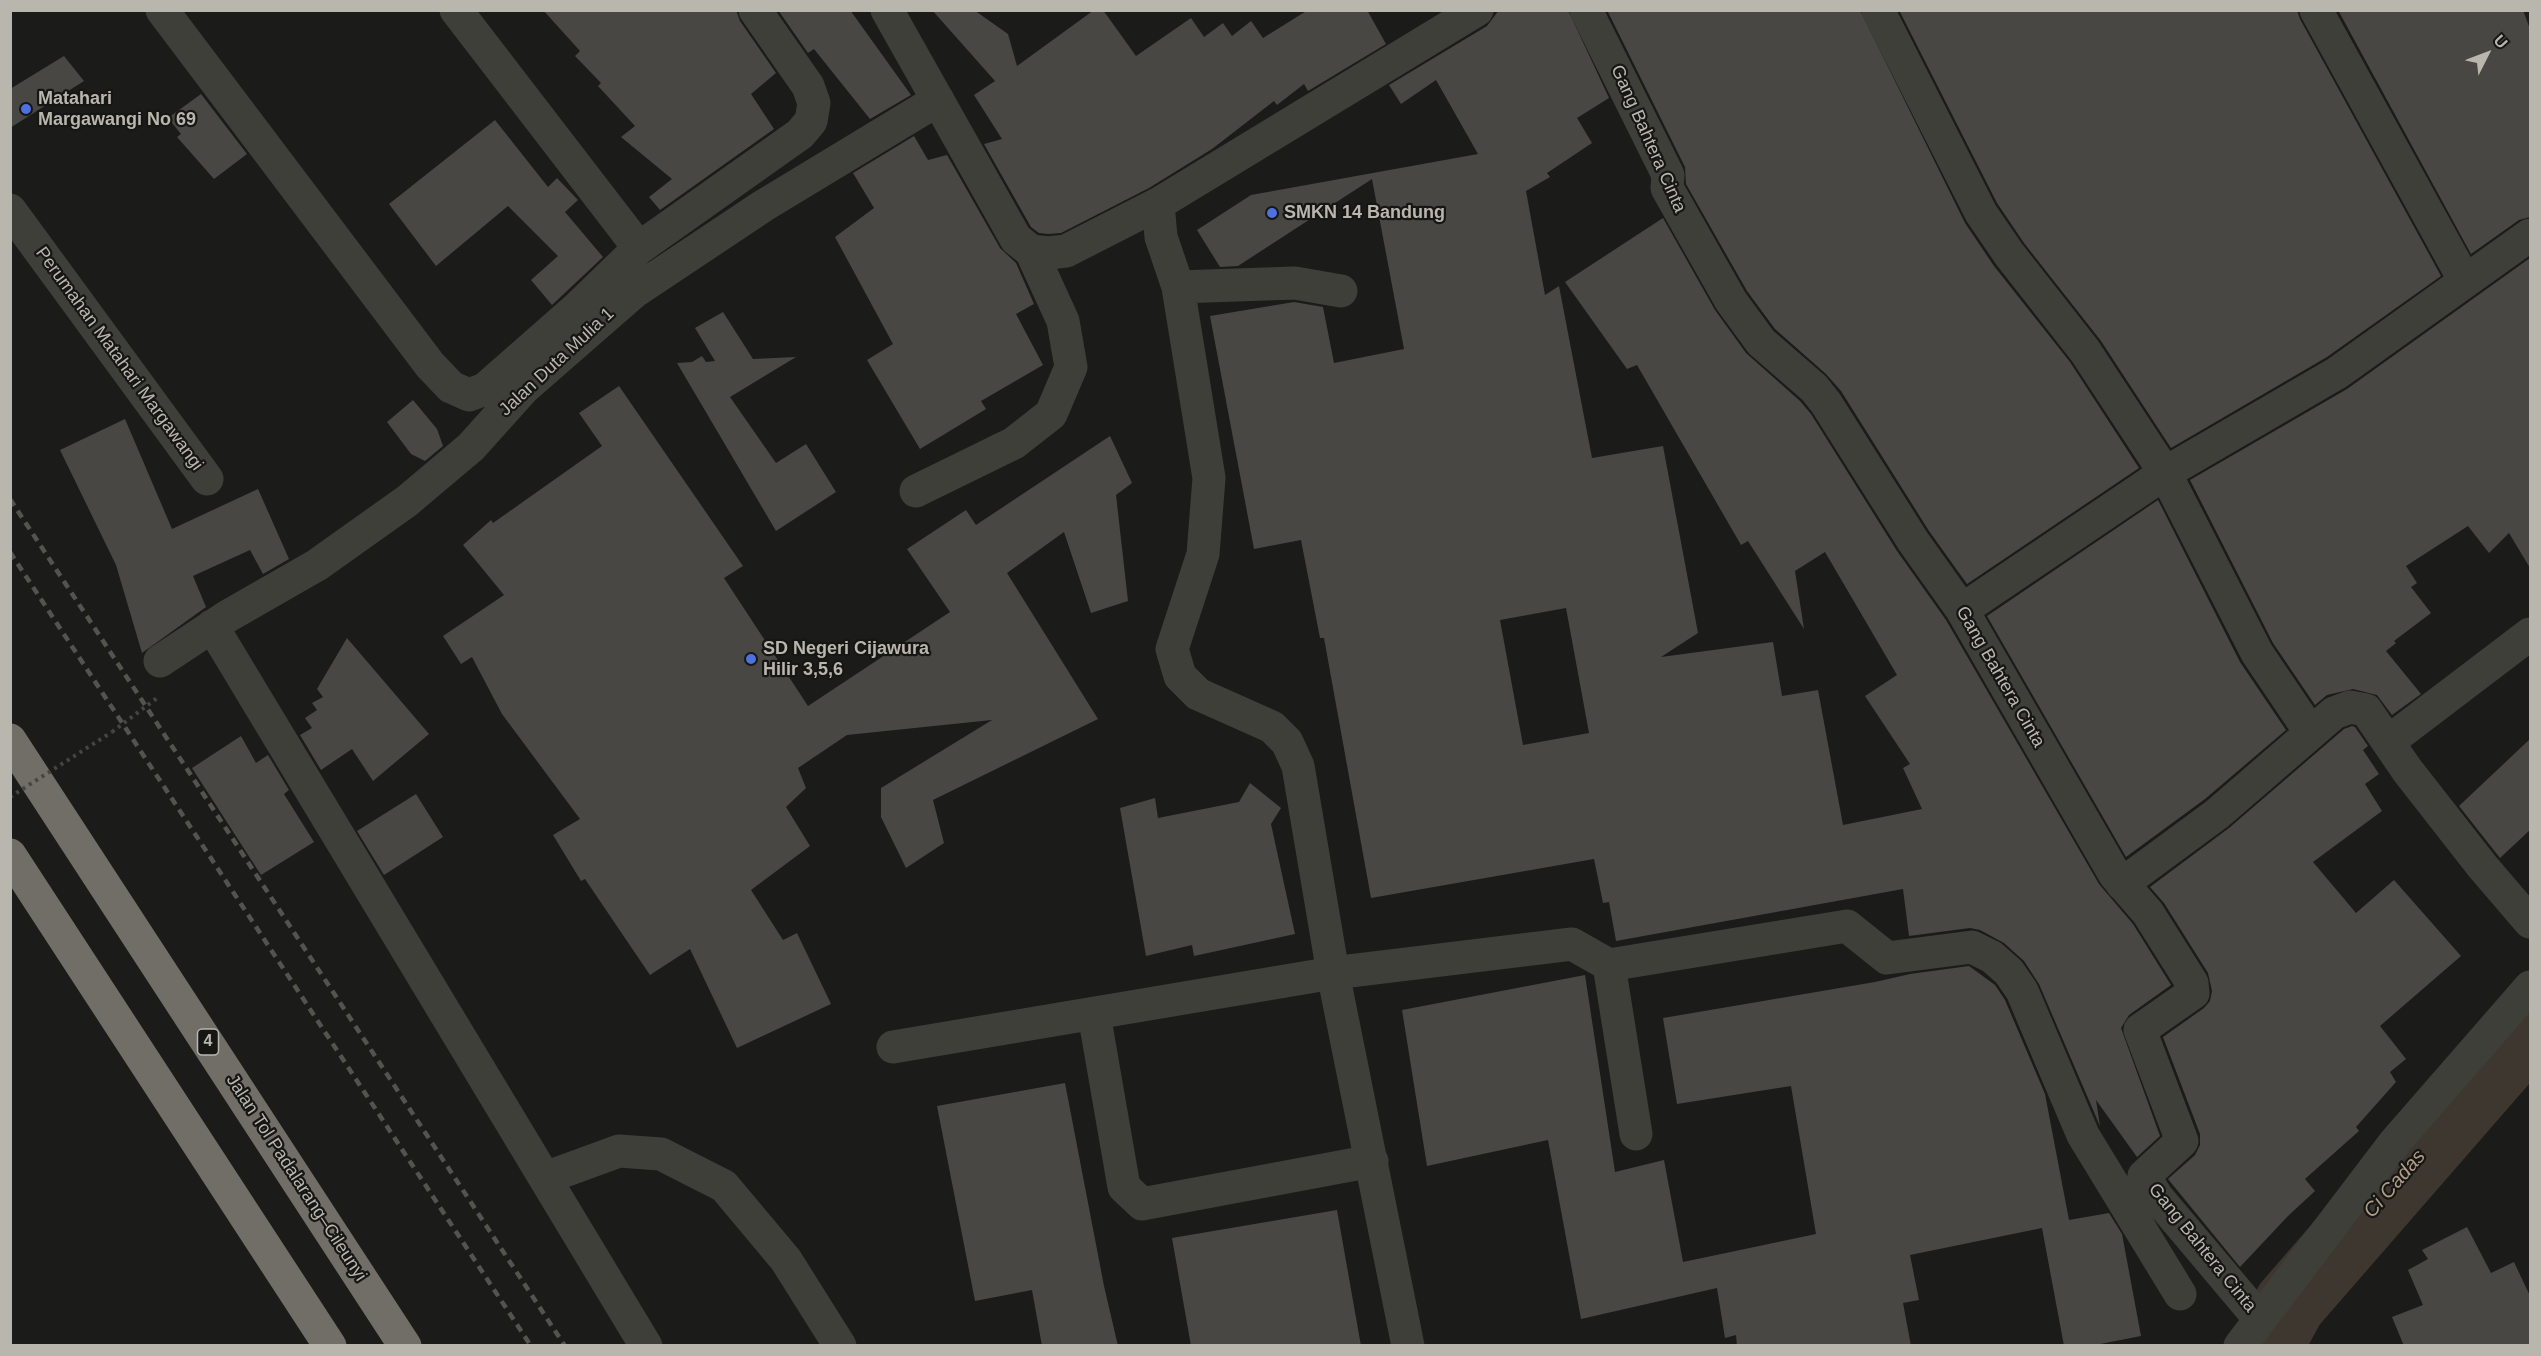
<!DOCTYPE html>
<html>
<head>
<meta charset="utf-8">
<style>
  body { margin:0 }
  #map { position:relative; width:2541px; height:1356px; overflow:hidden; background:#1b1b19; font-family:Arial,sans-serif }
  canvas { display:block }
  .frame { position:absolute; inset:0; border:12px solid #b9b6ad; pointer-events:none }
  .north { position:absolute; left:2457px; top:24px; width:60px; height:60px; -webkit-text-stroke:4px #161614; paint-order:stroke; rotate:48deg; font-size:16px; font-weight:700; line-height:24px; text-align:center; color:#b9b6ad }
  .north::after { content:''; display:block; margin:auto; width:21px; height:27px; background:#b9b6ad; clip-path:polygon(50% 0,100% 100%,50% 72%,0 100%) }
</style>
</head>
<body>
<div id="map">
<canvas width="2541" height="1356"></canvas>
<div class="frame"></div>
<div class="north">U</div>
</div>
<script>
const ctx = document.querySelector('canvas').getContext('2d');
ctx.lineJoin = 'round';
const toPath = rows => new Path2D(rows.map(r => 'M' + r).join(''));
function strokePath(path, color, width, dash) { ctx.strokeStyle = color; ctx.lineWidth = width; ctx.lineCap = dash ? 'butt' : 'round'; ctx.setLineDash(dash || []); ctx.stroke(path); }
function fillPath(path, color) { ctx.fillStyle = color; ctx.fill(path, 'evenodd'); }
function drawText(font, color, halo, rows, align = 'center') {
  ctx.font = font + ' Arial,sans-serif'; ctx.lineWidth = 4.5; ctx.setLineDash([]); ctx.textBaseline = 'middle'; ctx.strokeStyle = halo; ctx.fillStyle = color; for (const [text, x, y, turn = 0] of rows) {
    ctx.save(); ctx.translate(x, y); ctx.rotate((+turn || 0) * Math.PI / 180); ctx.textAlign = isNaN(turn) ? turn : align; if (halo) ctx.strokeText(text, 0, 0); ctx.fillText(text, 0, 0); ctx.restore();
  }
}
strokePath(toPath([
  [2267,1346,2290,1304,2530,1028]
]), '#3e3730', 72);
fillPath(toPath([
  [543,10,736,10,740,21,776,73,751,94,774,129,660,210,649,197,672,179,621,137,635,126,598,86,601,83,575,56,580,51],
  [778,10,850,10,911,95,870,119,814,49,808,53],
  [932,10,974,10,1008,34,1017,66,1094,10,1103,10,1136,56,1191,18,1204,37,1223,23,1232,36,1251,21,1263,38,1308,10,1367,10,1386,44,1308,91,1304,84,1277,105,1274,101,1212,149,1149,188,1061,233,1048,234,1039,233,1031,227,984,144,1002,139,974,95,995,81],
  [1499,10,1568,10,1609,98,1577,118,1592,143,1547,173,1550,177,1526,191,1545,295,1559,286,1592,458,1663,446,1698,633,1661,657,1773,642,1782,696,1818,690,1843,825,1922,809,1903,768,1910,764,1865,696,1897,675,1825,552,1795,571,1804,629,1748,541,1741,545,1637,365,1627,369,1565,282,1663,218,1715,310,1746,353,1800,401,1811,414,1897,551,1946,620,2099,884,2133,924,2171,985,2129,1015,2121,1028,2160,1136,2137,1157,2096,1100,2100,1126,2039,984,2024,961,2004,943,1980,930,1970,928,1909,936,1903,889,1616,941,1609,902,1603,903,1594,859,1371,898,1324,638,1320,638,1301,540,1254,549,1210,316,1294,302,1323,307,1334,363,1404,349,1372,179,1238,266,1220,267,1197,230,1251,195,1478,154,1436,80,1401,104,1389,85,1487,26],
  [1566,608,1589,733,1523,745,1500,620],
  [1607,10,1860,10,1965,223,1994,266,2070,362,2139,468,1967,584,1929,531,1841,391,1826,374,1775,329,1747,291,1686,184,1685,167],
  [1899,10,2297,10,2300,19,2441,276,2327,357,2171,448,2101,341,2024,243,1997,203],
  [2338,10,2523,10,2530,29,2530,217,2519,220,2471,254],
  [64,56,84,81,10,128,10,89],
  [201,94,247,154,214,179,177,137,181,134,168,118],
  [495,120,548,187,557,178,578,200,565,212,603,257,552,305,531,280,558,256,508,206,436,266,389,204],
  [914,136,928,160,947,155,1000,248,1016,263,1034,304,1016,314,1043,365,981,401,986,409,920,449,867,360,893,344,835,237,874,208,853,173],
  [2530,258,2530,568,2509,533,2489,553,2468,526,2406,566,2417,583,2411,587,2431,613,2394,641,2396,643,2386,651,2421,694,2392,715,2377,695,2353,689,2327,695,2315,705,2273,643,2190,480,2347,389],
  [723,312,753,359,796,357,730,397,776,463,806,444,836,492,776,531,677,363,692,362,702,356,706,362,715,361,695,328],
  [619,386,743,566,724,578,808,706,950,612,907,549,966,510,976,525,1110,436,1132,483,1116,495,1128,601,1091,613,1064,532,1007,573,1098,719,933,800,944,843,906,868,881,817,881,788,992,720,847,735,798,768,806,788,786,807,810,846,751,890,783,940,797,933,831,1004,737,1048,690,949,650,975,585,879,581,881,553,835,580,819,502,714,472,657,461,664,443,636,504,595,463,545,491,520,493,523,602,446,579,413],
  [413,400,437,429,443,446,425,461,411,454,387,422],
  [125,419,172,529,258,489,289,559,263,574,250,550,193,576,206,607,142,653,116,565,60,450],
  [2158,500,2240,662,2286,730,2205,799,2126,857,1987,616],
  [347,638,429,734,373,781,352,749,321,770,300,735,312,728,305,718,317,710,312,703,323,697,317,689],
  [2352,726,2355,727,2368,746,2363,750,2379,774,2365,784,2382,811,2313,862,2356,913,2394,880,2461,956,2380,1026,2406,1059,2390,1072,2396,1082,2356,1127,2359,1131,2305,1179,2315,1191,2288,1216,2240,1267,2168,1179,2195,1155,2200,1145,2200,1134,2163,1037,2204,1008,2210,1001,2212,991,2208,973,2164,903,2150,887,2229,828,2344,729],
  [241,736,256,763,268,755,289,790,284,794,314,842,261,875,192,768],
  [2530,739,2530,830,2500,858,2459,806],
  [1250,783,1281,808,1271,824,1295,934,1194,956,1192,945,1146,956,1120,808,1155,798,1158,818,1239,802],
  [416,794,443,837,384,875,357,831],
  [1969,966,1995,985,2005,1000,2045,1094,2069,1220,2109,1213,2122,1234,2141,1336,2090,1346,2064,1346,2042,1228,1910,1255,1919,1300,1903,1303,1911,1346,1737,1346,1736,1335,1725,1338,1717,1288,1581,1319,1548,1140,1427,1166,1402,1010,1585,975,1615,1172,1664,1160,1683,1262,1816,1234,1791,1086,1677,1104,1663,1018,1875,982,1910,974],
  [1065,1083,1104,1286,1118,1346,1042,1346,1032,1290,975,1301,937,1106],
  [1337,1210,1361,1346,1191,1346,1172,1238],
  [2467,1227,2491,1273,2514,1262,2530,1296,2530,1346,2404,1346,2392,1317,2423,1305,2408,1270,2428,1259,2422,1250]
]), '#484743');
strokePath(toPath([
  [112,732,157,698]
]), '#464541', 4, [3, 4.5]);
strokePath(toPath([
  [162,10,430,365,451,387,469,395,485,389,575,310,639,248,800,134,811,121,814,103,808,86,755,10],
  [456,10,639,248],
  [887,10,1016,239,1031,251,1048,253,1066,251,1158,204,1477,10],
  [1586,10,1668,175,1667,188,1731,301,1761,342,1814,388,1826,403,1913,541,1962,610,2115,875,2148,913,2192,983,2193,993,2140,1030,2182,1141,2144,1176,2157,1197,2259,1318],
  [1878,10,1981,213,2009,254,2085,351,2165,473,2257,653,2311,733],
  [2316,10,2465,281],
  [1158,204,1161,237,1178,287,1209,478,1203,554,1172,649,1180,676,1198,694,1272,727,1287,742,1298,766,1333,973,1408,1346],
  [10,210,207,479],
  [1178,287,1295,283,1341,291],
  [916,491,1014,443,1051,414,1071,367,1063,321,1031,251],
  [1962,610,2165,473,2337,373,2530,235],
  [212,626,646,1346],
  [160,661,228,616,317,565,407,501,471,447,524,388,634,292,763,206,938,100],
  [2388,742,2530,634],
  [2122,884,2217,814,2334,713,2350,707,2366,710,2407,770,2482,866,2530,922],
  [1609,965,1636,1134],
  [1094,1014,1124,1187,1142,1204,1372,1161],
  [893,1047,1333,973,1572,944,1609,965,1847,926,1887,958,1972,947,1992,957,2009,972,2022,991,2083,1135,2180,1294],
  [545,1178,619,1151,661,1154,724,1186,786,1260,840,1346],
  [2240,1346,2395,1142,2530,987]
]), '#3f3f3a', 33);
strokePath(toPath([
  [10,740,405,1346],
  [10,855,330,1346]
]), '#706e67', 33);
strokePath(toPath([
  [10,499,565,1346],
  [10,552,531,1346]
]), '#54534e', 4.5, [8, 6]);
strokePath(toPath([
  [10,797,112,732]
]), '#464541', 4, [3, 4.5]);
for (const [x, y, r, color] of [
  [26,109,6,"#4d72df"],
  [1272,213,6,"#4d72df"],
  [751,659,6,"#4d72df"]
]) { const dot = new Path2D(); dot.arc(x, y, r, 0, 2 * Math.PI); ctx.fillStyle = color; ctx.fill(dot); strokePath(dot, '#161614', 2); }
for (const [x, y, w] of [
  [208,1042,21]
]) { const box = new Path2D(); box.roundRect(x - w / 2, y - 13, w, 26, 4.5); ctx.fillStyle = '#161614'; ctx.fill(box); strokePath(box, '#b9b6ad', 1.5); }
drawText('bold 16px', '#b9b6ad', null, [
  ["4",208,1042]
]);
drawText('bold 18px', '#b9b6ad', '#161614', [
  ["Matahari",38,99],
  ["Margawangi No 69",38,120],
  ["SMKN 14 Bandung",1284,213],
  ["SD Negeri Cijawura",763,649],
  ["Hilir 3,5,6",763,670]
], 'left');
drawText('18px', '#b9b6ad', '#161614', [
  ["Gang Bahtera Cinta",1648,139,66],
  ["Perumahan Matahari Margawangi",119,359,54],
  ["Jalan Duta Mulia 1",557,362,-43],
  ["Gang Bahtera Cinta",2000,677,60],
  ["Jalan Tol Padalarang–Cileunyi",296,1178,57],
  ["Gang Bahtera Cinta",2202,1248,51]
]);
drawText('italic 20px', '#b09e88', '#161614', [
  ["Ci Cadas",2395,1184,-49]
]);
</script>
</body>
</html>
